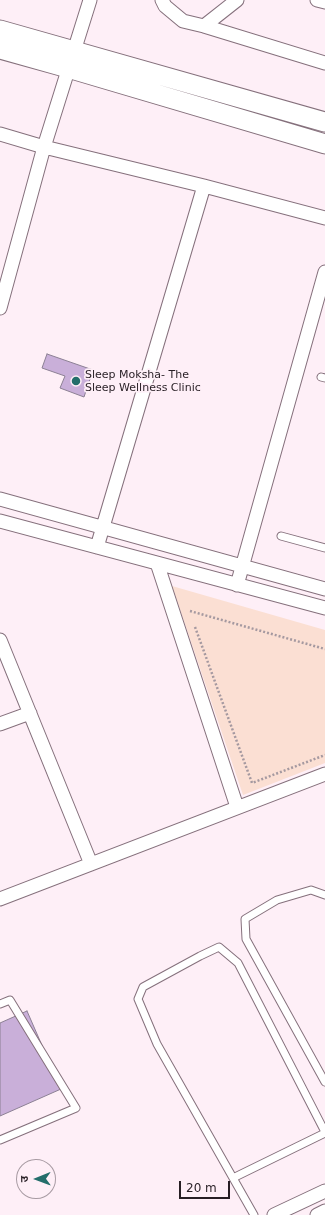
<!DOCTYPE html>
<html>
<head>
<meta charset="utf-8">
<style>
  body { margin:0 }
  #map { position:relative; width:325px; height:1215px; overflow:hidden; background:#feeff7; font-family:"DejaVu Sans","Noto Sans Devanagari",sans-serif }
  canvas { display:block }
  .north { position:absolute; left:16px; top:1159px; width:40px; height:40px; box-sizing:border-box; background:#feeff7; border:1px solid #a89ba3; border-radius:50%; rotate:269deg; font-size:11px; font-weight:700; line-height:16px; text-align:center; color:#271e24 }
  .north::after { content:''; display:block; margin:auto; width:14px; height:18px; background:#246e6b; clip-path:polygon(50% 0,100% 100%,50% 72%,0 100%) }
  .scale { position:absolute; left:179px; top:1181px; width:51px; height:18px; box-sizing:border-box; border:2px solid #271e24; border-top:0; padding-left:5px; font-size:12px; line-height:14px; white-space:nowrap; color:#271e24; -webkit-text-stroke:3px #feeff7; paint-order:stroke }
</style>
</head>
<body>
<div id="map">
<canvas width="325" height="1215"></canvas>
<div class="north">उ</div>
<div class="scale">20 m</div>
</div>
<script>
const ctx = document.querySelector('canvas').getContext('2d');
ctx.lineJoin = 'round';
function fillPath(path, color) { ctx.fillStyle = color; ctx.fill(path, 'evenodd'); }
const toPath = rows => new Path2D(rows.map(r => 'M' + r).join(''));
function strokePath(path, color, width, dash) { ctx.strokeStyle = color; ctx.lineWidth = width; ctx.lineCap = dash ? 'butt' : 'round'; ctx.setLineDash(dash || []); ctx.stroke(path); }
function drawText(font, color, halo, rows, align = 'center') {
  ctx.font = font + ' "DejaVu Sans",sans-serif'; ctx.lineWidth = 3.5; ctx.setLineDash([]); ctx.textBaseline = 'middle'; ctx.strokeStyle = halo; ctx.fillStyle = color; for (const [text, x, y, turn = 0] of rows) {
    ctx.save(); ctx.translate(x, y); ctx.rotate((+turn || 0) * Math.PI / 180); ctx.textAlign = isNaN(turn) ? turn : align; if (halo) ctx.strokeText(text, 0, 0); ctx.fillText(text, 0, 0); ctx.restore();
  }
}
fillPath(toPath([
  [172,586,325,630,325,763,243,795]
]), '#fbdfd3');
const building = toPath([
  [47,354,93,370,84,397,60,388,65,376,42,368,47,354],
  [27,1011,61,1089,0,1116,0,1023,27,1011]
]);
fillPath(building, '#c9afd9');
strokePath(building, '#8c8094', 1);
const lane = toPath([
  [321,377,325,378],
  [281,536,325,548],
  [325,895,311,890,277,900,245,919,246,939,325,1082],
  [0,1004,10,1000,76,1108,0,1140],
  [233,1178,325,1133],
  [254,1215,157,1044,138,999,143,987,200,956,219,947,238,963,325,1132]
]);
const street = toPath([
  [162,0,165,6,183,21,204,26,325,63],
  [317,0,325,2],
  [204,26,237,0],
  [0,134,44,147,204,186,325,218],
  [0,308,44,147,90,0],
  [0,499,325,589],
  [0,521,325,608],
  [97,547,204,186],
  [157,563,237,807],
  [237,585,325,272],
  [0,640,91,864],
  [0,724,30,713],
  [0,899,325,774],
  [274,1215,325,1191],
  [317,1215,325,1211]
]);
const secondary = toPath([
  [0,30,325,122],
  [0,49,68,68,325,144]
]);
strokePath(lane, '#85707c', 9);
strokePath(street, '#85707c', 15);
strokePath(secondary, '#85707c', 21);
strokePath(toPath([
  [190,611,325,649],
  [195,627,252,783,325,755]
]), '#a599a0', 2.5, [2, 2]);
strokePath(lane, '#fff', 7);
strokePath(street, '#fff', 13);
strokePath(secondary, '#fff', 19);
for (const [x, y, r, color] of [
  [76,381,5,"#246e6b"]
]) { const dot = new Path2D(); dot.arc(x, y, r, 0, 2 * Math.PI); ctx.fillStyle = color; ctx.fill(dot); strokePath(dot, '#feeff7', 1.5); }
drawText('11px', '#271e24', '#feeff7', [
  ["Sleep Moksha- The",85,375],
  ["Sleep Wellness Clinic",85,388]
], 'left');
</script>
</body>
</html>
